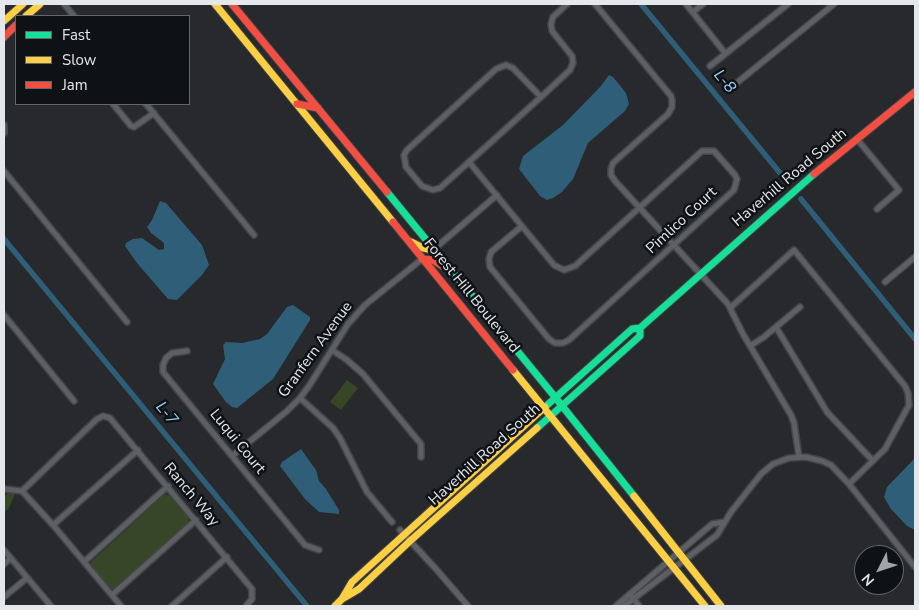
<!DOCTYPE html>
<html>
<head>
<meta charset="utf-8">
<style>
  body { margin:0 }
  #map { position:relative; width:919px; height:610px; overflow:hidden; background:#27292c; font-family:"Nunito Sans",sans-serif }
  canvas { display:block }
  .frame { position:absolute; inset:0; border:5px solid #e4e7eb; pointer-events:none }
  .legend { position:absolute; left:15px; top:15px; width:175px; height:90px; box-sizing:border-box; background:#0f1214; border:1px solid #64676a; margin:0; padding:6px 9px; list-style:none; font-size:15px; color:#e4e7eb }
  .legend li { display:flex; align-items:center; gap:10px; height:25px }
  .legend b { width:25px; border:1px solid #64676a }
  .north { position:absolute; left:854px; top:545px; width:50px; height:50px; box-sizing:border-box; background:#0f1214; border:1px solid #64676a; border-radius:50%; rotate:229deg; font-size:14px; font-weight:700; line-height:20px; text-align:center; color:#e4e7eb }
  .north::after { content:''; display:block; margin:auto; width:18px; height:22px; background:#a2a4a8; clip-path:polygon(50% 0,100% 100%,50% 72%,0 100%) }
</style>
</head>
<body>
<div id="map">
<canvas width="919" height="610"></canvas>
<div class="frame"></div>
<ul class="legend">
<li><b style="height:6px;background:#16e098"></b>Fast</li>
<li><b style="height:6px;background:#ffcf43"></b>Slow</li>
<li><b style="height:6px;background:#f24e42"></b>Jam</li>
</ul>
<div class="north">N</div>
</div>
<script>
const ctx = document.querySelector('canvas').getContext('2d');
ctx.lineJoin = 'round';
function fillPath(path, color) { ctx.fillStyle = color; ctx.fill(path, 'evenodd'); }
const toPath = rows => new Path2D(rows.map(r => 'M' + r).join(''));
function strokePath(path, color, width, dash) { ctx.strokeStyle = color; ctx.lineWidth = width; ctx.lineCap = dash ? 'butt' : 'round'; ctx.setLineDash(dash || []); ctx.stroke(path); }
function drawText(font, color, halo, rows, align = 'center') {
  ctx.font = font + ' "Nunito Sans",sans-serif'; ctx.lineWidth = 5; ctx.setLineDash([]); ctx.textBaseline = 'middle'; ctx.strokeStyle = halo; ctx.fillStyle = color; for (const [text, x, y, turn = 0] of rows) {
    ctx.save(); ctx.translate(x, y); ctx.rotate((+turn || 0) * Math.PI / 180); ctx.textAlign = isNaN(turn) ? turn : align; if (halo) ctx.strokeText(text, 0, 0); ctx.fillText(text, 0, 0); ctx.restore();
  }
}
fillPath(toPath([
  [347,380,358,388,341,410,330,402],
  [7,493,15,494,9,508,6,511,4,510,4,494,7,495],
  [165,494,171,496,181,510,184,511,188,516,188,523,115,590,109,590,91,568,91,562]
]), '#374626');
fillPath(toPath([
  [609,75,613,77,626,93,629,104,625,111,588,143,573,179,562,192,553,198,547,200,540,196,519,169,523,156,563,125,600,87],
  [160,201,166,203,202,245,209,265,202,275,177,300,168,299,137,263,125,246,126,243,133,239,142,238,159,250,164,249,164,243,151,233,147,227,152,220],
  [293,305,310,317,310,320,305,328,273,379,237,408,232,407,226,402,213,384,225,359,223,345,226,342,242,343,260,339,267,334,287,307],
  [301,449,316,470,319,481,326,489,339,510,339,514,319,512,305,499,280,466,282,462],
  [915,458,915,530,907,526,891,509,884,497,887,487]
]), '#2f5e78');
strokePath(toPath([
  [641,4,785,179],
  [801,199,915,339],
  [4,239,307,606]
]), '#2f5e78', 5.5);
const street = toPath([
  [64,4,74,16],
  [595,4,671,96,672,100,672,107,668,114,613,163,611,169,611,175,615,181,728,304,743,334,791,415,794,423,799,457],
  [686,4,725,53],
  [693,12,703,4],
  [710,66,788,4],
  [728,90,834,4],
  [541,97,513,68,506,65,496,69,407,150,404,155,406,167,422,186,433,190,440,188,469,162,541,97,570,70,573,63,572,56,552,31,551,24,553,17,567,4],
  [113,104,131,126,134,127,154,113],
  [146,104,254,235],
  [4,125,4,133],
  [857,139,899,190,877,209],
  [469,162,554,265,564,270,575,266,702,151,714,151,735,175,737,179,734,190,569,340,563,343,555,343,549,339,490,267,489,259,491,252,522,226],
  [4,171,127,322],
  [433,250,497,195],
  [885,282,915,257],
  [730,308,794,250,905,386,908,393,909,405,885,449,849,484],
  [4,315,74,401],
  [776,327,827,412,873,461],
  [750,346,764,337,800,307],
  [332,350,347,360,363,374,421,444,421,457],
  [187,351,172,353,166,358,163,365,163,372,305,545,319,550],
  [300,398,333,428,340,438,367,492,392,522],
  [232,456,287,411,300,398,309,386,348,324,365,305,422,259],
  [4,489,22,491,53,525,121,606],
  [22,491,97,419,103,416,110,418,252,589,252,599,246,606],
  [53,525,138,450],
  [400,530,436,569,468,606],
  [4,550,51,606],
  [84,562,168,486],
  [4,564,11,558],
  [112,595,196,520],
  [4,597,27,578],
  [632,597,639,606],
  [172,606,227,557],
  [616,606,712,524,724,522],
  [624,606,717,535,731,512,761,474,773,464,789,458,806,457,822,461,831,465,849,484,915,567]
]);
const fast = toPath([
  [387,192,555,397,634,496],
  [545,407,632,329,640,328,814,174],
  [537,428,640,336,640,328]
]);
const slow = toPath([
  [215,4,393,222],
  [26,16,40,4],
  [4,21,23,4],
  [411,242,423,248,433,250],
  [513,370,705,606],
  [634,496,721,606],
  [342,599,352,582,545,407],
  [335,606,342,599,359,589,410,541,537,428]
]);
const jam = toPath([
  [232,4,387,192],
  [4,37,16,25],
  [297,104,318,108],
  [814,174,915,92],
  [393,222,513,370],
  [422,259,433,260,444,267]
]);
strokePath(street, '#424548', 8);
strokePath(fast, '#424548', 9);
strokePath(slow, '#424548', 9);
strokePath(jam, '#424548', 9);
strokePath(street, '#5d5f62', 5);
strokePath(fast, '#16e098', 7);
strokePath(slow, '#ffcf43', 7);
strokePath(jam, '#f24e42', 7);
drawText('15px', '#e4e7eb', '#0f1214', [
  ["Haverhill Road South",790,178,-40],
  ["Pimlico Court",682,221,-43],
  ["Forest Hill Boulevard",471,296,51],
  ["Granfern Avenue",316,350,-54],
  ["Luqui Court",237,442,51],
  ["Haverhill Road South",485,455,-42],
  ["Ranch Way",191,495,50]
]);
drawText('italic 16px', '#96d3f8', '#0f1214', [
  ["L-8",724,82,50],
  ["L-7",166,414,50]
]);
</script>
</body>
</html>
